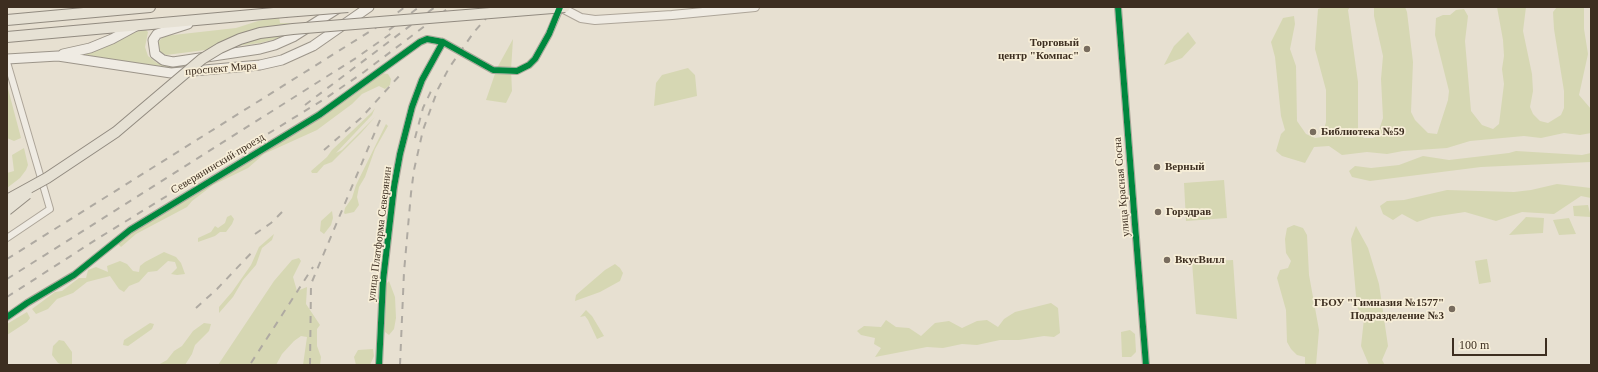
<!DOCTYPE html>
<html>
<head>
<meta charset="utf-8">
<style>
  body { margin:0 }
  #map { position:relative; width:1598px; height:372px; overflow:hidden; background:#e7e0d1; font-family:"Times New Roman",serif }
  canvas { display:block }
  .frame { position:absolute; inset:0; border:8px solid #3d2e20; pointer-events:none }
  .scale { position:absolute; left:1452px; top:338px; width:95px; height:18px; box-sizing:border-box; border:2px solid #3d2e20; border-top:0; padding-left:5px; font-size:12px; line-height:14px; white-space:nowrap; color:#3d2e20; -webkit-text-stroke:3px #f7eed8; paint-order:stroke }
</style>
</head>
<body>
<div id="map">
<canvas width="1598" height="372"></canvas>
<div class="frame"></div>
<div class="scale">100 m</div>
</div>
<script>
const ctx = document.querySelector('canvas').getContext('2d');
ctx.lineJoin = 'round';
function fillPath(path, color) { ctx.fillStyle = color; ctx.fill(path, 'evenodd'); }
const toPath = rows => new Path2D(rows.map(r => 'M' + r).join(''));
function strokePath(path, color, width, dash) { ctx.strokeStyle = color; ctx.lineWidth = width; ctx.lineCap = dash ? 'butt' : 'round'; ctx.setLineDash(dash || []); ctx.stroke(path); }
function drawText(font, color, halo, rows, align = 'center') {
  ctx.font = font + ' "Times New Roman",serif'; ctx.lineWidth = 3.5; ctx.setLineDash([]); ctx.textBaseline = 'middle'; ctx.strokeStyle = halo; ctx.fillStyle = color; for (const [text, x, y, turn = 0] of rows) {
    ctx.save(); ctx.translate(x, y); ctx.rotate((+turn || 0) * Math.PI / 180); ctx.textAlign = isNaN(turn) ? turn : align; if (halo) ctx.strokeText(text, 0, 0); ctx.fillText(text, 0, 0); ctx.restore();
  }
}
fillPath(toPath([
  [1325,7,1350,7,1348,10,1358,82,1358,132,1364,138,1373,138,1378,133,1383,118,1381,79,1383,56,1374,16,1374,7,1405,7,1407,12,1413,62,1411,112,1415,120,1428,133,1437,134,1448,100,1449,91,1435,35,1436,18,1443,15,1450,15,1456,10,1464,9,1468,16,1465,41,1471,111,1482,125,1493,129,1499,124,1504,84,1502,69,1504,56,1503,40,1497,7,1526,7,1523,31,1532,74,1533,91,1530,107,1533,114,1540,121,1548,123,1561,115,1564,108,1564,91,1554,29,1553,12,1557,7,1584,7,1584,29,1588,54,1579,95,1591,109,1591,133,1580,135,1564,133,1541,138,1524,136,1470,141,1447,148,1403,151,1387,154,1367,152,1342,155,1329,146,1314,147,1305,163,1282,156,1276,151,1281,134,1285,130,1281,116,1275,57,1271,42,1283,18,1294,16,1295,24,1290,49,1296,66,1297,121,1306,134,1315,138,1322,137,1326,122,1326,90,1315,49,1318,9],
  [279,17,280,23,290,23,292,32,276,39,260,43,166,55,159,51,158,47,158,42,164,36,236,28,258,21],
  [146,30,148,32,145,47,148,56,157,63,174,68,164,68,80,54,134,32],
  [1188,32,1196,43,1182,58,1164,65,1174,46],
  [513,39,511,70,512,91,506,103,486,100,497,68],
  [688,68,695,75,697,96,654,106,656,83,662,75],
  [381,73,388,74,391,79,390,85,385,89,379,86,362,94,352,104,317,130,264,154,248,168,213,185,192,201,187,207,136,234,121,247,117,243,113,242,288,136,301,131],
  [7,85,21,138,14,141,7,138],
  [375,108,372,115,336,153,342,150,375,117,361,133,332,162,324,165,317,173,312,173,311,171,327,157,332,150,372,112],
  [386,124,388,126,375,149,365,177,359,187,357,197,359,205,354,212,345,214,344,213,345,208,352,198,356,185],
  [24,148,28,165,26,170,20,178,7,188,7,173,14,171,12,155],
  [1516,151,1582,155,1591,153,1591,162,1481,167,1370,181,1352,177,1349,171,1355,166,1371,168,1399,165,1423,156,1449,160,1509,153],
  [1224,180,1227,218,1186,221,1184,183],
  [1557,184,1591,188,1591,198,1581,196,1554,214,1522,212,1496,221,1465,212,1432,217,1417,222,1402,214,1393,220,1383,214,1380,206,1387,201,1404,200,1447,190,1514,192,1531,190],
  [1588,205,1591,217,1574,216,1573,206],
  [332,211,333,218,331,225,324,234,320,231,321,221],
  [231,215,234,219,232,224,226,232,220,232,215,236,198,242,198,238,211,232,215,226,218,228,225,223,227,217],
  [1526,217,1544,218,1543,233,1509,235],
  [1569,218,1576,234,1559,235,1553,220],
  [1294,225,1303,228,1307,235,1309,275,1319,330,1316,365,1305,365,1305,357,1297,355,1291,349,1287,342,1286,310,1277,278,1280,270,1288,268,1291,261,1286,253,1285,239,1287,228],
  [1356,226,1368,248,1379,284,1388,346,1382,360,1385,365,1369,365,1361,346,1364,319,1357,307,1351,239],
  [274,234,272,240,262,248,256,265,243,280,233,297,219,313,219,307,232,292,251,265,259,247],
  [164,252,176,257,181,263,185,274,177,275,171,274,177,268,175,262,168,261,157,271,148,272,139,282,129,286,124,292,119,289,110,276,87,282,73,293,57,299,48,309,36,314,32,309,55,292,62,291,79,278,86,278,88,270,96,267,108,272,107,266,120,261,127,264,133,271,139,272,140,266,145,262],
  [299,258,301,261,293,277,297,291,307,287,306,304,320,325,317,329,317,346,321,357,320,365,303,365,307,337,301,336,294,341,282,354,276,365,218,365,274,281,292,260],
  [1487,259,1491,282,1479,284,1475,261],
  [1233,260,1237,319,1196,314,1192,262],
  [615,264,620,268,623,273,620,281,600,292,575,301,576,295,605,270],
  [389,281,395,297,396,318,394,329,389,335,385,332,385,324,386,284],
  [1051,303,1058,308,1060,333,1054,337,1044,336,1019,340,1000,340,977,345,962,344,943,348,927,347,875,357,881,348,874,344,875,338,861,335,857,331,864,326,881,327,886,320,896,327,909,328,921,336,935,323,949,321,962,328,977,321,987,320,998,327,1004,319,1015,312],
  [586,310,592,316,604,336,597,339,588,320,585,316,580,317],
  [27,312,30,318,27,322,7,335,7,324],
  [150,323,154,324,152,329,128,346,123,345,124,340],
  [204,323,211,324,209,331,195,345,192,354,185,365,158,365,167,360,174,351,182,346,193,331],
  [1130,330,1135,334,1136,352,1131,357,1122,357,1121,332],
  [59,340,64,341,72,352,72,365,63,365,58,363,52,355,53,346],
  [373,349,374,356,370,365,356,365,354,357,358,350]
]), '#d6d7b3');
const minor = toPath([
  [1118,7,1146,365],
  [7,62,50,209,7,238],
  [7,317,27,303,74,275,130,230,319,115,420,42,427,39,443,42,493,70,517,71,529,65,535,59,549,34,560,8],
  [379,365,383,281,394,187,400,154,412,107,422,80,443,42]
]);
const tertiary = toPath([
  [560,7,581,18,595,20,672,15,755,7]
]);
const secondary = toPath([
  [188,24,157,34,153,40,155,54,163,60,173,62,260,49,275,45,293,37,340,7],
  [63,54,90,48,112,39,136,26],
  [7,59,58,56,171,73,260,65,282,60,313,46,369,7]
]);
const primary = toPath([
  [7,20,150,7],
  [7,37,285,12]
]);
strokePath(minor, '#ada599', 8);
strokePath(tertiary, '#ada599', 10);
strokePath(secondary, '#9c958a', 11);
strokePath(primary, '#928b80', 12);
strokePath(minor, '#efebe3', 6);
strokePath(tertiary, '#efebe3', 8);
strokePath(secondary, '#efebe3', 9);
strokePath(primary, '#e6e1d4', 10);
strokePath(toPath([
  [389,30,419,7],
  [305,105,435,7],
  [415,138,423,108,433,87],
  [324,150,361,118,400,75],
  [255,234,271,223,284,210],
  [7,259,388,20,405,7],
  [7,279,356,58,396,30],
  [7,297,97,239,326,98,364,72,450,7],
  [196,308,217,289,255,249],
  [251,363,313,267],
  [310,365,311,284,380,120],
  [400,365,404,272,411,193,414,170,423,130,438,89,449,68,474,32,496,7]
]), '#afaaa2', 2, [7, 7]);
const primaryBridge = toPath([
  [285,12,348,7],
  [7,200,47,178,116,132,202,59,220,48,240,39,260,33,293,29,565,7],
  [7,210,27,194]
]);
strokePath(primaryBridge, '#928b80', 12, []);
strokePath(primaryBridge, '#e6e1d4', 10);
strokePath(toPath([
  [1118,7,1146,365],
  [7,317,27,303,74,275,130,230,319,115,420,42,427,39,443,42,493,70,517,71,529,65,535,59,549,34,560,7],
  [379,365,383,281,394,187,400,154,412,107,422,80,443,42]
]), '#00873e', 6);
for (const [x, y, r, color] of [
  [1087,49,4,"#786c5e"],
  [1313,132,4,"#786c5e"],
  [1157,167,4,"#786c5e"],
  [1158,212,4,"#786c5e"],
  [1167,260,4,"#786c5e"],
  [1452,309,4,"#786c5e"]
]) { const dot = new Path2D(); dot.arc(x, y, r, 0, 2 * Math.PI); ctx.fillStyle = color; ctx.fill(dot); strokePath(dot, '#f7eed8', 1.5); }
drawText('bold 11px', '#3d2e20', '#f7eed8', [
  ["Торговый",1079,43,"right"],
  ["центр \"Компас\"",1079,56,"right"],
  ["Библиотека №59",1321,132],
  ["Верный",1165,167],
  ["Горздрав",1166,212],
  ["ВкусВилл",1175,260],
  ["ГБОУ \"Гимназия №1577\"",1444,303,"right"],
  ["Подразделение №3",1444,316,"right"]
], 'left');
drawText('11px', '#3d2e20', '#f7eed8', [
  ["проспект Мира",221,69,-5],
  ["Северянинский проезд",218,164,-31],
  ["улица Красная Сосна",1122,187,-95],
  ["улица Платформа Северянин",380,234,-83]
]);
</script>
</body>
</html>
